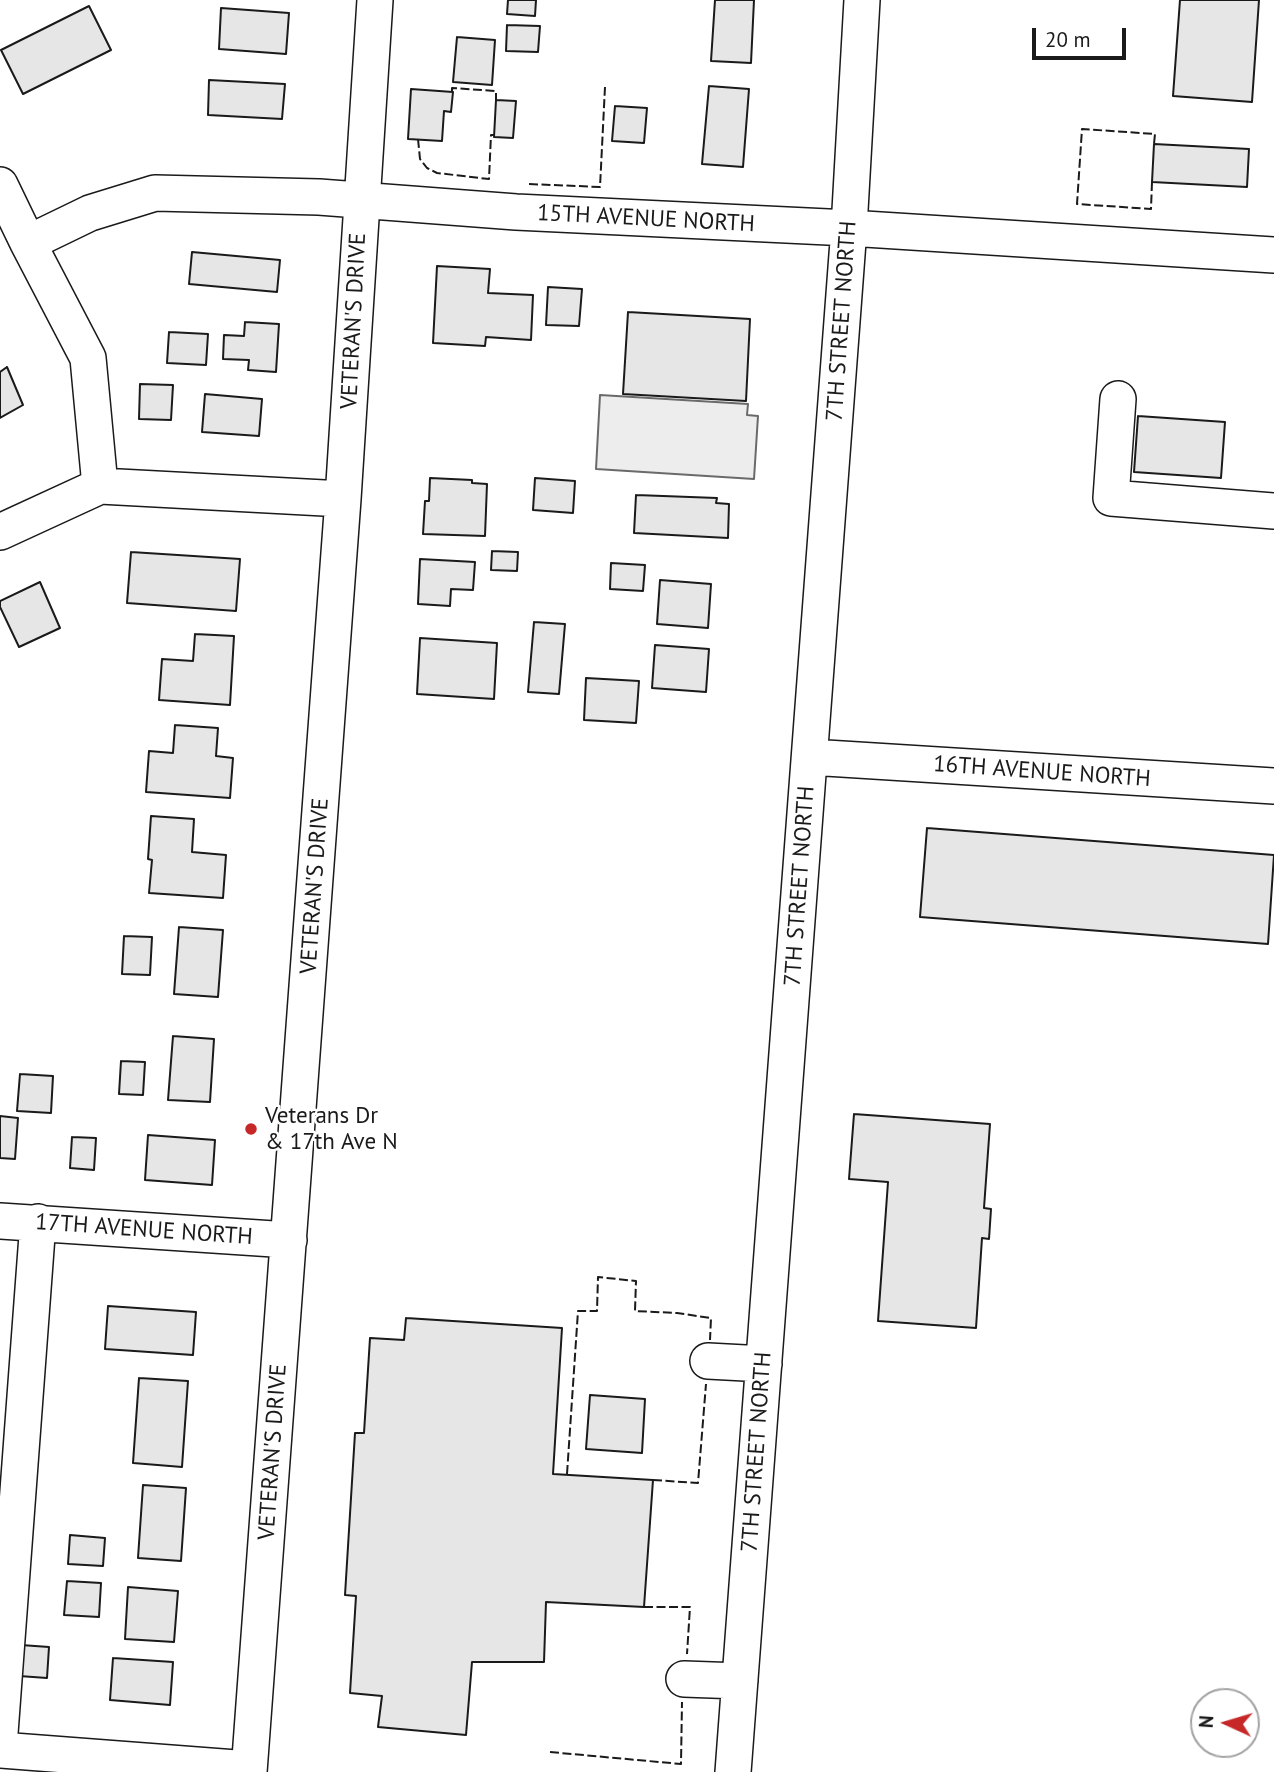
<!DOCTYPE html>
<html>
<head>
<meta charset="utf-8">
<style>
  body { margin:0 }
  #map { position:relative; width:1274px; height:1772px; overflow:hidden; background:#fff; font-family:"PT Sans",sans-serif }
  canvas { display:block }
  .north { position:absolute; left:1190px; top:1688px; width:70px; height:70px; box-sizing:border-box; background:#fff; border:2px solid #a3a3a3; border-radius:50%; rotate:274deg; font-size:19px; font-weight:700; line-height:28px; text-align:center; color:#1a1a1a }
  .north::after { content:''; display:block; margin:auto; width:24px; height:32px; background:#c62828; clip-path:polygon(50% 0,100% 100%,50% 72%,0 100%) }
  .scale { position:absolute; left:1032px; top:28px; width:94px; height:32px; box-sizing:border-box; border:4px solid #1a1a1a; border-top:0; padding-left:9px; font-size:21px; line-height:24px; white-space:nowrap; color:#1a1a1a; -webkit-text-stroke:5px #fff; paint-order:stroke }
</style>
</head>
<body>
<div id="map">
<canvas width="1274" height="1772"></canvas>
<div class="north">N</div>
<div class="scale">20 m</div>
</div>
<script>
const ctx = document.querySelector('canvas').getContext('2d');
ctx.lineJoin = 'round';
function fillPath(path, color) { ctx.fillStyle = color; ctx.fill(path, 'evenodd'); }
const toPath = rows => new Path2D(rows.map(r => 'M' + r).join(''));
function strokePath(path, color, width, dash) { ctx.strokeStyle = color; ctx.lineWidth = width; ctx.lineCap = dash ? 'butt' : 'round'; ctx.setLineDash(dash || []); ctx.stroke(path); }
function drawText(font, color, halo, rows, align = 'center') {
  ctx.font = font + ' "PT Sans",sans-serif'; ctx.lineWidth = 5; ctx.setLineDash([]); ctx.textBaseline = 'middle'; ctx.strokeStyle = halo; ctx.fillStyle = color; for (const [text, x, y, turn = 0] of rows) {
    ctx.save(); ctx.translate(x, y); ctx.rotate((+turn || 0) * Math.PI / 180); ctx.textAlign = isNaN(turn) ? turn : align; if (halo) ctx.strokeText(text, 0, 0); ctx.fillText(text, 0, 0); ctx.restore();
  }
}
const built = toPath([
  [600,395,748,404,747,415,758,416,754,479,596,469,600,395]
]);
fillPath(built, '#ededed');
strokePath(built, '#6a6a6a', 2);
const building = toPath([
  [508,0,536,0,535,16,507,14,508,0],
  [715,0,754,0,751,63,711,61,715,0],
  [1180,0,1259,0,1252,102,1173,96,1180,0],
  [89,6,111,50,23,94,1,50,89,6],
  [221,8,289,13,286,54,219,49,221,8],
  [507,25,540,26,538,52,506,51,507,25],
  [457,37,495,40,492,85,453,82,457,37],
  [209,80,285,84,282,119,208,115,209,80],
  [709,86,749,89,743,167,702,164,709,86],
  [411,89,453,92,451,112,444,111,442,141,408,139,411,89],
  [496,100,516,101,513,138,494,137,496,100],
  [615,106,647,108,644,143,612,141,615,106],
  [1154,144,1249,149,1247,187,1152,182,1154,144],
  [192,252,280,260,277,292,189,284,192,252],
  [437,266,490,269,488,293,533,295,531,340,486,337,485,346,433,343,437,266],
  [548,287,582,289,579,326,546,325,548,287],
  [628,312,750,319,746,401,623,394,628,312],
  [245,322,279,324,276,372,248,370,249,360,223,359,224,335,244,336,245,322],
  [169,332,208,334,206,365,167,363,169,332],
  [7,367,23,405,0,418,0,372,7,367],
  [140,384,173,385,171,420,139,419,140,384],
  [205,394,262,399,259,436,202,432,205,394],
  [1138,416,1225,422,1221,478,1134,472,1138,416],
  [430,478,472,480,472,483,487,484,485,536,423,534,425,501,429,501,430,478],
  [535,478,575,481,573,513,533,510,535,478],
  [636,495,717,498,716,503,729,504,728,538,634,533,636,495],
  [492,551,518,552,517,571,491,570,492,551],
  [131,552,240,559,236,611,127,603,131,552],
  [420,559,475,562,473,590,451,589,450,606,418,604,420,559],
  [611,563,645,565,643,591,610,589,611,563],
  [660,580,711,584,708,628,657,624,660,580],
  [40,582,60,628,19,647,0,607,0,601,40,582],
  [534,622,565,624,559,694,528,692,534,622],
  [195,634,234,636,230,705,159,700,162,659,193,661,195,634],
  [420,638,497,643,494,699,417,694,420,638],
  [655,645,709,649,706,692,652,688,655,645],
  [586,678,639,681,636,723,584,720,586,678],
  [175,725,218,728,216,756,233,758,230,798,146,792,149,751,173,753,175,725],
  [151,816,194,819,192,852,226,855,223,898,149,893,152,860,148,859,151,816],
  [927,828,1274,855,1268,944,920,917,927,828],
  [179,927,223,930,218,997,174,994,179,927],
  [124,936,152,937,150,975,122,974,124,936],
  [173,1036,214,1039,210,1102,168,1100,173,1036],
  [121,1061,145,1062,143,1095,119,1094,121,1061],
  [20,1074,53,1076,51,1113,17,1111,20,1074],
  [854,1114,990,1124,984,1208,991,1209,989,1239,982,1238,976,1328,878,1321,888,1182,849,1179,854,1114],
  [0,1116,18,1118,15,1159,0,1158,0,1116],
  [148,1135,215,1140,212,1185,145,1180,148,1135],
  [72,1137,96,1138,94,1170,70,1168,72,1137],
  [108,1306,196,1312,193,1355,105,1349,108,1306],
  [406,1318,562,1328,553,1474,653,1480,644,1607,546,1602,544,1662,472,1662,466,1735,378,1727,382,1696,350,1693,356,1596,345,1595,355,1433,364,1433,370,1338,404,1340,406,1318],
  [139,1378,188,1381,182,1467,133,1463,139,1378],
  [590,1395,645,1399,642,1453,586,1449,590,1395],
  [143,1485,186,1488,181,1561,138,1558,143,1485],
  [70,1535,105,1538,103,1566,68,1564,70,1535],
  [67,1581,101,1583,99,1617,64,1615,67,1581],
  [128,1587,178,1591,174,1642,125,1639,128,1587],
  [21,1645,49,1647,47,1678,19,1676,21,1645],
  [113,1658,173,1662,170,1705,110,1700,113,1658]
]);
fillPath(building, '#e6e6e6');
strokePath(building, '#1a1a1a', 2);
const minor = toPath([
  [0,185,28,243,88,358,100,486],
  [28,243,90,213,155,193,319,197,516,212,849,228,1274,255],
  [1118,399,1111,498,1274,511],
  [0,532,100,486,343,499],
  [810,757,1274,786],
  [0,1221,289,1240],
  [708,1361,764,1364],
  [684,1679,740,1681],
  [0,1733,38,1222],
  [0,1750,249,1769],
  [249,1772,343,499,375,0],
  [733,1772,849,228,862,0]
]);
strokePath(minor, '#1a1a1a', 38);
strokePath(minor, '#fff', 35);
strokePath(toPath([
  [452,92,452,88,496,91,496,100],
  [418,139,420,159,427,168,437,173,489,179,491,135,494,135],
  [1152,182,1151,209,1077,204,1082,129,1155,134,1154,144],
  [529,184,600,187,605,87],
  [567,1474,578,1311,597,1311,598,1277,636,1281,635,1311,677,1313,711,1318,710,1340],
  [653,1480,698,1483,706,1384],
  [644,1607,690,1607,687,1654],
  [550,1752,681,1764,682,1702]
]), '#1a1a1a', 2, [9, 3.5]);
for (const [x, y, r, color] of [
  [251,1129,7,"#c62828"]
]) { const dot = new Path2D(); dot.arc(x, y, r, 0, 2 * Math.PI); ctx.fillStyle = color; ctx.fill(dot); strokePath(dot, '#fff', 2.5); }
drawText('23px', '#1a1a1a', '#fff', [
  ["15TH AVENUE NORTH",646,219,3],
  ["VETERAN'S DRIVE",354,321,-87],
  ["7TH STREET NORTH",842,321,-86],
  ["16TH AVENUE NORTH",1042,772,4],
  ["VETERAN'S DRIVE",315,886,-86],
  ["7TH STREET NORTH",800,886,-86],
  ["17TH AVENUE NORTH",144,1230,4],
  ["VETERAN'S DRIVE",273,1452,-86],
  ["7TH STREET NORTH",757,1452,-86]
]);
drawText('23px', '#1a1a1a', '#fff', [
  ["Veterans Dr",265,1116],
  ["& 17th Ave N",265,1142]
], 'left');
</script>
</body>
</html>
